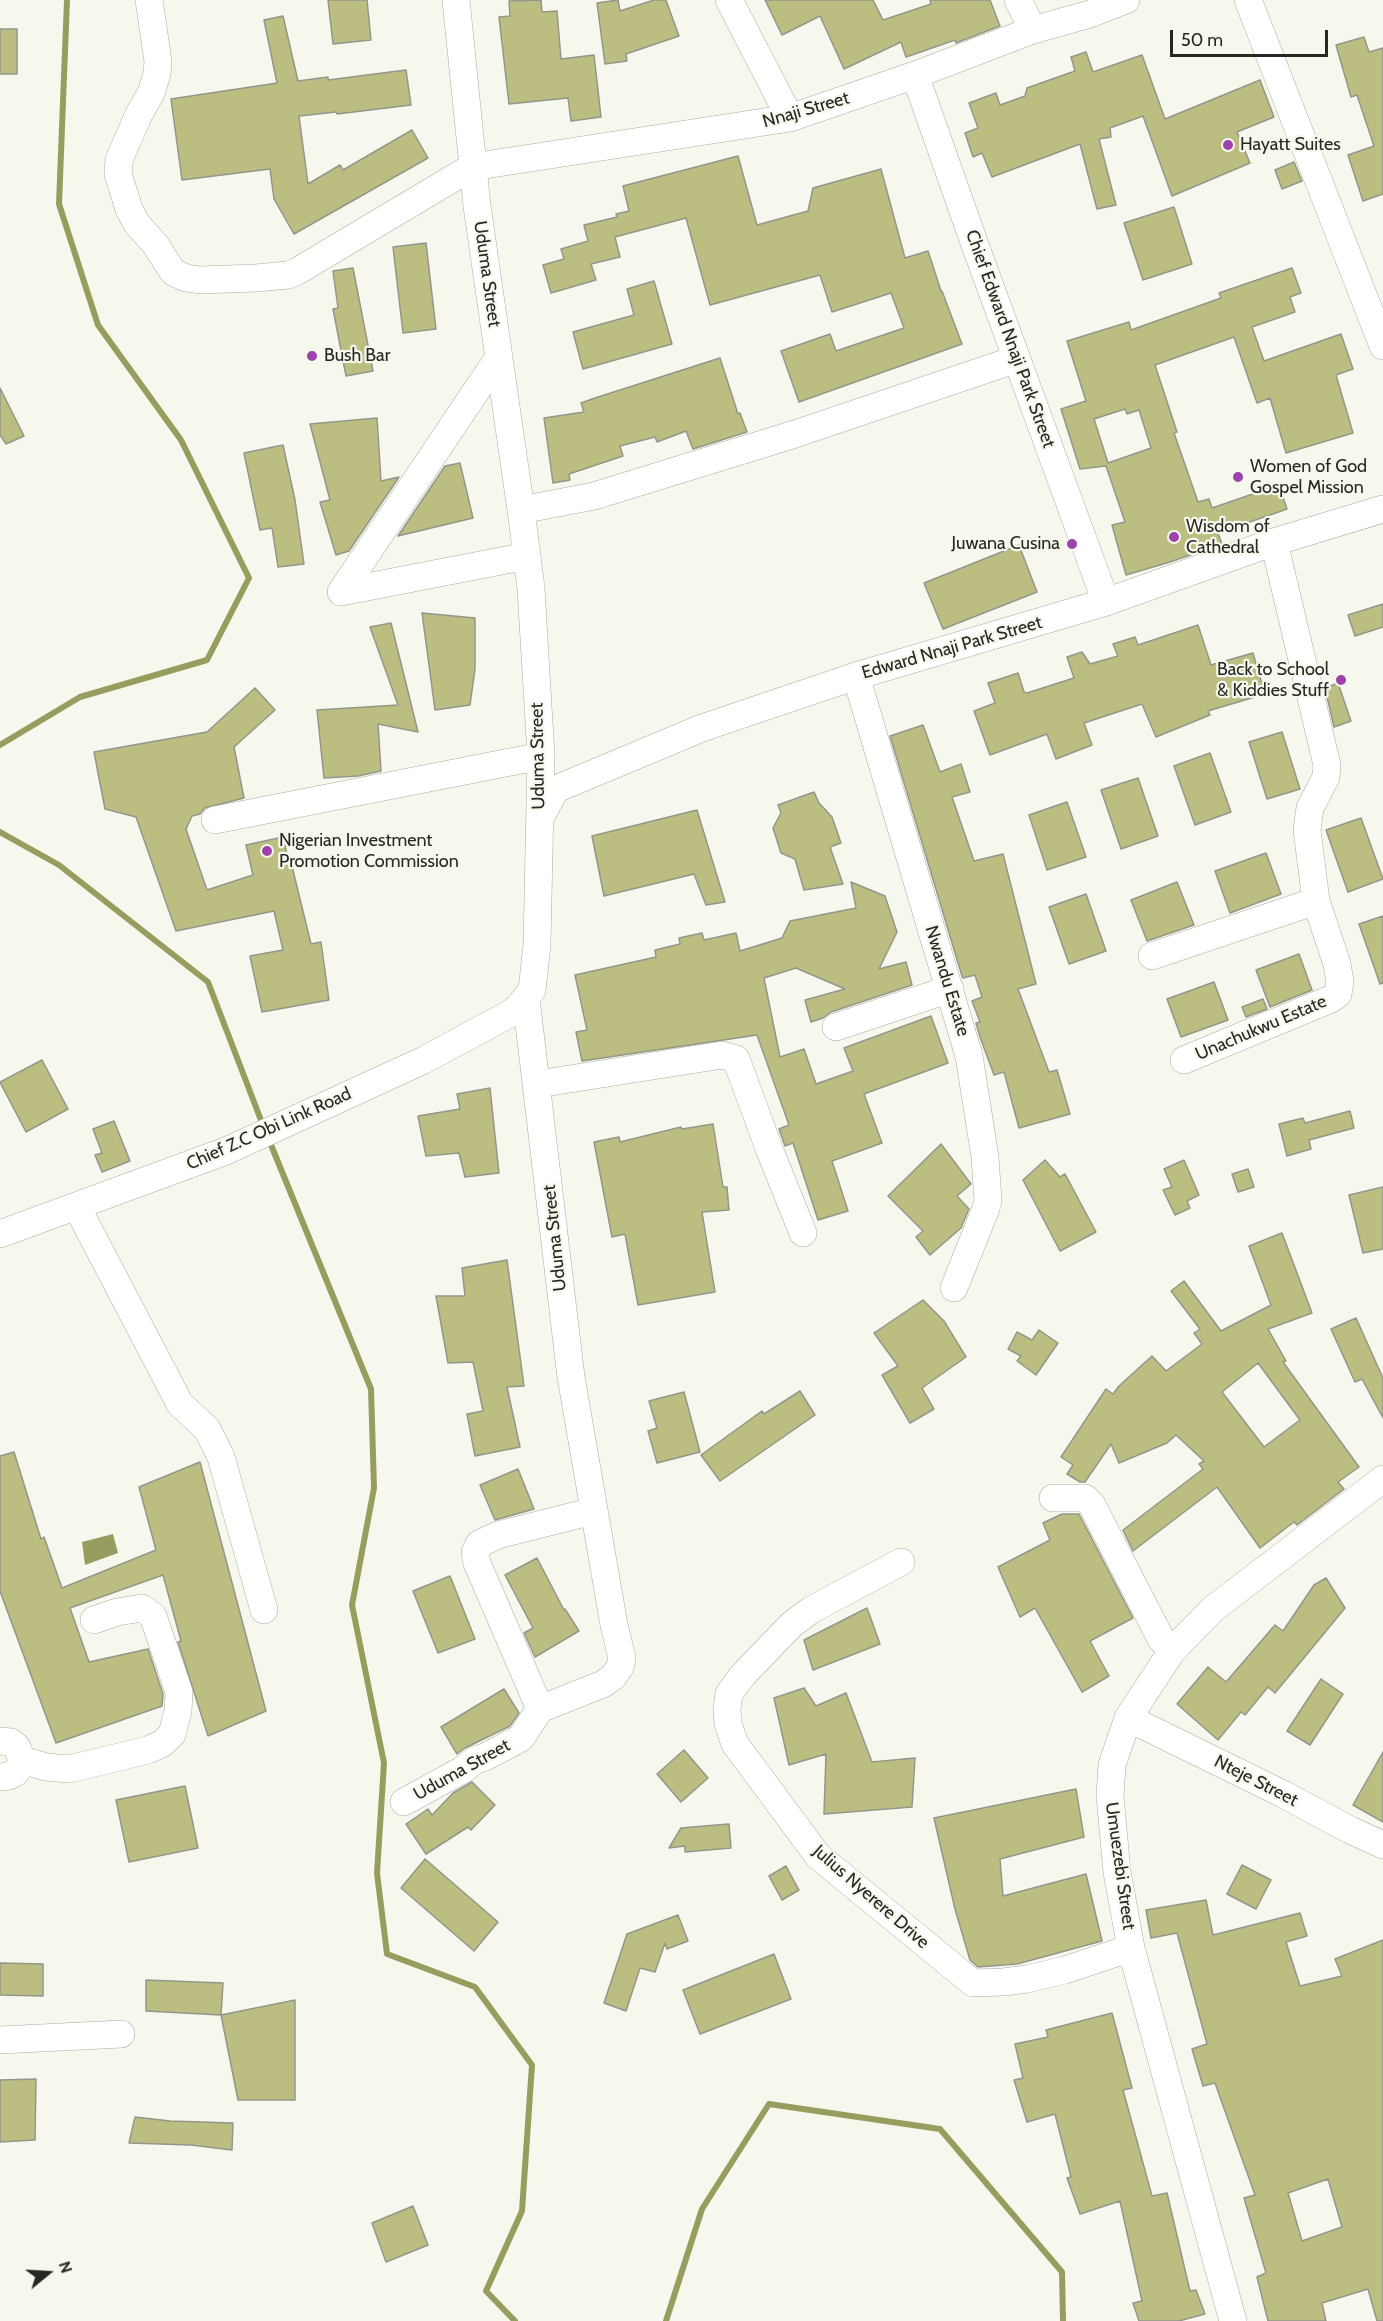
<!DOCTYPE html>
<html>
<head>
<meta charset="utf-8">
<style>
  body { margin:0 }
  #map { position:relative; width:1383px; height:2321px; overflow:hidden; background:#f7f8ed; font-family:Cabin,sans-serif }
  canvas { display:block }
  .north { position:absolute; left:18px; top:2243px; width:60px; height:60px; -webkit-text-stroke:4px #f7f8ed; paint-order:stroke; rotate:72deg; font-size:16px; font-weight:700; line-height:24px; text-align:center; color:#272723 }
  .north::after { content:''; display:block; margin:auto; width:21px; height:27px; background:#272723; clip-path:polygon(50% 0,100% 100%,50% 72%,0 100%) }
  .scale { position:absolute; left:1170px; top:30px; width:158px; height:27px; box-sizing:border-box; border:3px solid #272723; border-top:0; padding-left:8px; font-size:18px; line-height:21px; white-space:nowrap; color:#272723; -webkit-text-stroke:4px #f7f8ed; paint-order:stroke }
</style>
</head>
<body>
<div id="map">
<canvas width="1383" height="2321"></canvas>
<div class="north">N</div>
<div class="scale">50 m</div>
</div>
<script>
const ctx = document.querySelector('canvas').getContext('2d');
ctx.lineJoin = 'round';
function fillPath(path, color) { ctx.fillStyle = color; ctx.fill(path, 'evenodd'); }
const toPath = rows => new Path2D(rows.map(r => 'M' + r).join(''));
function strokePath(path, color, width, dash) { ctx.strokeStyle = color; ctx.lineWidth = width; ctx.lineCap = dash ? 'butt' : 'round'; ctx.setLineDash(dash || []); ctx.stroke(path); }
function drawText(font, color, halo, rows, align = 'center') {
  ctx.font = font + ' Cabin,sans-serif'; ctx.lineWidth = 4.5; ctx.setLineDash([]); ctx.textBaseline = 'middle'; ctx.strokeStyle = halo; ctx.fillStyle = color; for (const [text, x, y, turn = 0] of rows) {
    ctx.save(); ctx.translate(x, y); ctx.rotate((+turn || 0) * Math.PI / 180); ctx.textAlign = isNaN(turn) ? turn : align; if (halo) ctx.strokeText(text, 0, 0); ctx.fillText(text, 0, 0); ctx.restore();
  }
}
fillPath(toPath([
  [113,1534,118,1553,85,1565,82,1542]
]), '#999c5f');
strokePath(toPath([
  [0,745,80,697,207,660,249,578,181,440,98,325,59,204,67,0],
  [0,832,59,865,208,982,264,1128],
  [269,1140,371,1389,374,1488,352,1605,384,1763,377,1873,387,1954,475,1987,532,2065,522,2211,486,2291,515,2321],
  [666,2321,702,2209,769,2104,940,2129,1062,2272,1063,2321]
]), '#999c5f', 6);
const building = toPath([
  [328,0,367,0,371,40,333,44,328,0],
  [541,0,542,12,557,11,561,59,594,55,601,117,571,121,568,98,509,104,499,17,510,16,509,1,541,0],
  [618,0,620,11,654,0,666,0,679,36,626,54,627,61,605,64,597,3,618,0],
  [765,0,873,0,883,20,931,4,930,0,990,0,1000,26,956,43,955,40,906,57,901,42,844,69,820,16,782,35,765,0],
  [283,16,298,81,328,77,328,80,406,70,411,105,337,114,336,112,299,116,308,184,340,165,343,170,412,130,428,158,294,234,274,199,270,169,182,180,171,99,277,83,264,20,283,16],
  [0,29,17,29,17,74,0,74,0,29],
  [1364,37,1369,52,1383,48,1383,194,1363,201,1348,155,1374,146,1357,95,1351,97,1336,45,1364,37],
  [1086,52,1093,72,1142,55,1165,119,1260,80,1274,117,1237,132,1250,163,1172,196,1143,116,1110,128,1111,137,1099,139,1116,205,1097,209,1080,144,992,177,982,153,973,157,965,133,978,128,969,103,996,93,1000,105,1025,96,1027,88,1075,71,1071,57,1086,52],
  [738,156,757,225,808,211,813,188,881,169,905,258,928,251,941,291,942,291,962,344,799,402,781,351,830,334,836,351,904,328,891,293,832,312,820,275,710,305,686,218,615,237,620,257,591,264,596,280,551,293,543,265,564,259,561,249,588,241,584,225,617,217,616,214,629,211,623,186,738,156],
  [1294,162,1302,181,1282,189,1275,170,1294,162],
  [1174,207,1192,264,1143,280,1124,223,1174,207],
  [426,243,436,329,403,333,393,247,426,243],
  [353,268,373,371,346,376,333,309,338,308,333,271,353,268],
  [1292,268,1301,293,1290,297,1295,312,1252,327,1264,361,1341,334,1353,369,1336,375,1353,433,1286,453,1270,398,1257,403,1234,337,1155,365,1177,432,1174,433,1198,502,1209,499,1212,508,1279,485,1287,509,1218,533,1222,544,1170,562,1126,575,1112,525,1125,522,1106,466,1080,469,1061,409,1086,401,1067,341,1129,322,1131,330,1221,298,1219,293,1292,268],
  [1125,409,1127,414,1139,410,1151,448,1108,463,1094,419,1125,409],
  [654,281,672,344,583,369,573,332,634,315,627,289,654,281],
  [720,358,738,414,740,413,747,432,693,449,686,431,657,442,655,437,620,446,623,456,569,474,570,480,553,483,544,418,584,412,581,403,595,398,720,358],
  [0,388,24,436,6,444,0,435,0,388],
  [377,418,381,481,399,477,349,551,336,555,320,502,330,500,310,424,377,418],
  [283,445,295,500,304,564,278,567,272,528,260,530,244,453,283,445],
  [460,463,473,518,398,536,445,466,460,463],
  [1019,545,1037,592,943,629,924,583,1019,545],
  [1383,604,1383,627,1355,636,1348,615,1383,604],
  [422,613,475,618,475,669,470,705,435,710,422,613],
  [391,623,418,732,378,724,381,771,358,776,324,778,317,710,398,705,370,627,391,623],
  [1198,625,1211,665,1253,653,1265,694,1208,711,1210,715,1156,737,1142,704,1084,723,1092,745,1056,759,1047,734,990,755,974,711,995,703,988,683,1018,673,1024,692,1027,693,1074,678,1067,657,1082,652,1090,664,1118,656,1113,644,1135,637,1138,645,1198,625],
  [1338,683,1351,721,1334,727,1325,688,1338,683],
  [255,688,275,710,234,747,244,798,205,808,200,814,192,816,186,829,207,890,253,875,246,845,283,837,288,859,290,858,311,944,321,942,329,1000,262,1012,250,956,283,950,274,911,176,931,136,817,105,809,94,752,207,732,255,688],
  [923,725,940,772,961,764,970,792,952,797,974,861,1003,854,1036,984,1018,989,1049,1072,1057,1070,1070,1114,1019,1128,1004,1072,994,1075,980,1037,976,1023,980,1022,972,1001,982,997,975,975,963,978,962,976,890,736,923,725],
  [1282,732,1300,789,1267,799,1249,742,1282,732],
  [1210,753,1231,812,1195,825,1174,766,1210,753],
  [1138,778,1158,836,1121,849,1101,790,1138,778],
  [814,792,819,803,832,817,841,843,830,847,843,884,804,890,795,859,781,853,773,828,781,813,778,805,814,792],
  [1067,802,1086,857,1047,870,1029,815,1067,802],
  [697,810,725,902,706,905,694,874,604,896,592,836,697,810],
  [1361,818,1383,879,1348,892,1326,830,1361,818],
  [1266,853,1281,894,1230,913,1215,871,1266,853],
  [851,882,885,896,897,932,879,969,906,962,912,985,831,1012,823,1018,811,1022,805,1000,845,989,796,968,764,978,780,1057,804,1049,816,1084,853,1071,844,1048,931,1016,948,1063,864,1094,882,1143,832,1161,848,1211,818,1220,793,1143,785,1146,779,1129,789,1125,757,1035,582,1061,576,1032,587,1030,575,975,656,957,655,950,680,944,679,938,702,933,704,940,736,933,740,951,782,938,790,921,856,908,851,882],
  [1177,882,1194,925,1147,941,1131,900,1177,882],
  [1086,894,1106,951,1069,964,1049,907,1086,894],
  [1383,916,1383,983,1380,984,1359,924,1383,916],
  [1299,954,1312,990,1270,1007,1256,970,1299,954],
  [1214,982,1228,1020,1181,1037,1167,999,1214,982],
  [1263,999,1267,1009,1246,1017,1242,1007,1263,999],
  [42,1060,68,1109,26,1132,0,1082,42,1060],
  [490,1088,499,1173,465,1177,459,1153,426,1156,418,1116,460,1109,457,1094,490,1088],
  [1350,1111,1354,1128,1309,1140,1311,1149,1287,1156,1279,1124,1303,1118,1305,1123,1350,1111],
  [114,1121,130,1161,102,1172,95,1155,102,1153,93,1129,114,1121],
  [713,1124,723,1187,727,1187,729,1210,702,1212,715,1292,638,1305,625,1234,612,1237,594,1142,619,1137,620,1142,681,1127,682,1129,713,1124],
  [941,1144,971,1184,957,1196,969,1209,961,1228,930,1255,916,1237,923,1231,888,1196,941,1144],
  [1045,1160,1060,1177,1065,1174,1096,1232,1060,1251,1023,1180,1045,1160],
  [1184,1160,1199,1195,1187,1201,1190,1208,1175,1215,1163,1190,1172,1187,1164,1169,1184,1160],
  [1248,1169,1254,1187,1238,1192,1232,1174,1248,1169],
  [1383,1187,1383,1249,1363,1253,1349,1195,1383,1187],
  [1282,1233,1312,1313,1268,1329,1286,1361,1283,1362,1359,1467,1338,1482,1344,1489,1297,1525,1294,1522,1260,1548,1217,1487,1133,1551,1123,1530,1203,1469,1199,1464,1204,1461,1176,1435,1167,1443,1119,1463,1111,1444,1085,1482,1080,1482,1067,1474,1073,1465,1061,1457,1106,1389,1113,1394,1119,1386,1152,1356,1166,1371,1202,1344,1194,1333,1200,1329,1171,1291,1184,1281,1221,1331,1271,1305,1249,1246,1282,1233],
  [1258,1363,1300,1420,1264,1447,1222,1392,1258,1363],
  [507,1260,524,1386,507,1387,520,1447,475,1456,467,1414,483,1411,473,1362,448,1363,436,1296,465,1296,462,1268,507,1260],
  [923,1300,944,1321,966,1357,922,1388,934,1409,910,1423,882,1375,898,1366,874,1333,923,1300],
  [1356,1318,1383,1378,1383,1418,1362,1379,1355,1382,1331,1329,1356,1318],
  [1039,1330,1058,1343,1036,1375,1017,1361,1021,1356,1008,1349,1017,1332,1032,1340,1039,1330],
  [800,1391,815,1415,720,1481,701,1455,762,1411,764,1414,800,1391],
  [684,1392,700,1452,657,1463,648,1431,657,1428,649,1401,684,1392],
  [14,1452,41,1539,44,1537,62,1588,156,1550,139,1487,200,1462,266,1711,208,1736,178,1642,181,1641,163,1575,70,1608,89,1662,148,1649,163,1694,162,1706,56,1743,0,1591,0,1456,14,1452],
  [518,1469,534,1509,495,1520,480,1485,518,1469],
  [1062,1514,1079,1514,1133,1618,1090,1641,1109,1676,1082,1692,1035,1608,1020,1617,998,1567,1050,1540,1043,1523,1062,1514],
  [537,1558,564,1610,565,1609,579,1631,535,1657,524,1633,533,1628,505,1575,537,1558],
  [450,1576,475,1639,438,1653,413,1591,450,1576],
  [1326,1578,1345,1608,1275,1693,1268,1687,1245,1715,1241,1712,1218,1740,1177,1704,1208,1667,1226,1682,1275,1625,1283,1631,1314,1585,1326,1578],
  [867,1608,880,1644,813,1670,804,1640,867,1608],
  [1321,1679,1343,1694,1310,1745,1287,1731,1321,1679],
  [804,1688,816,1706,846,1693,872,1762,915,1758,912,1807,824,1814,826,1754,789,1765,774,1698,804,1688],
  [504,1689,519,1713,510,1726,465,1748,457,1754,441,1727,504,1689],
  [684,1750,708,1778,681,1802,657,1774,684,1750],
  [1383,1752,1383,1822,1353,1805,1383,1752],
  [472,1782,495,1805,471,1830,468,1827,426,1854,406,1824,428,1809,432,1815,453,1793,472,1782],
  [185,1786,198,1848,129,1862,116,1800,185,1786],
  [1076,1789,1084,1837,1000,1859,1003,1896,1086,1874,1102,1941,1017,1964,978,1967,970,1960,955,1909,934,1818,1076,1789],
  [729,1824,731,1848,685,1852,685,1846,669,1848,681,1828,729,1824],
  [425,1859,498,1922,474,1951,401,1888,425,1859],
  [1242,1865,1271,1880,1256,1909,1227,1894,1242,1865],
  [786,1866,799,1890,782,1900,769,1876,786,1866],
  [1206,1900,1213,1935,1300,1913,1307,1936,1286,1942,1300,1986,1342,1976,1335,1959,1383,1940,1383,2321,1377,2321,1368,2289,1322,2303,1326,2321,1268,2321,1257,2277,1266,2273,1244,2198,1255,2195,1215,2083,1203,2086,1192,2049,1207,2044,1177,1933,1151,1938,1146,1910,1206,1900],
  [1328,2179,1342,2227,1302,2241,1288,2193,1328,2179],
  [678,1915,688,1941,667,1949,665,1943,655,1972,640,1968,626,2011,604,2003,627,1934,678,1915],
  [774,1954,791,1999,700,2034,683,1990,774,1954],
  [0,1963,43,1964,43,1996,0,1995,0,1963],
  [146,1980,223,1983,221,2015,146,2011,146,1980],
  [295,2000,295,2100,238,2100,221,2015,295,2000],
  [1112,2013,1132,2088,1123,2090,1152,2196,1167,2193,1190,2291,1196,2290,1205,2314,1179,2321,1139,2321,1133,2303,1142,2301,1120,2201,1080,2214,1067,2178,1071,2177,1055,2114,1027,2122,1014,2080,1023,2078,1015,2044,1048,2037,1046,2030,1112,2013],
  [36,2079,35,2140,0,2142,0,2080,36,2079],
  [135,2117,170,2121,233,2123,232,2150,191,2145,129,2143,135,2117],
  [413,2206,428,2245,386,2262,372,2223,413,2206]
]);
fillPath(building, '#bbbe80');
strokePath(building, '#95968b', 1.5);
const minor = toPath([
  [149,0,158,61,157,74,151,93,139,114,119,160,118,174,129,209,137,224,155,244,173,272,186,278,200,280,256,278,288,275,296,272,472,167,790,118,915,75,1033,30,1090,14,1126,0],
  [729,0,790,118],
  [1018,0,1033,30],
  [1248,0,1383,346],
  [915,75,975,245,1106,602],
  [521,510,594,496,792,435,1017,359],
  [341,592,499,357],
  [341,592,527,556],
  [856,676,969,1056,985,1157,988,1201,985,1211,954,1288],
  [540,818,556,789,702,728,856,676,1106,602,1274,542,1383,509],
  [215,820,541,756],
  [1152,956,1316,901],
  [836,1027,950,989],
  [1184,1060,1331,999,1338,994,1340,982,1337,964,1316,901,1307,830,1310,808,1326,777,1327,765,1274,542],
  [538,1084,722,1055,736,1059,770,1151,803,1233],
  [77,1207,180,1404,207,1429,221,1457,264,1610],
  [0,1234,226,1151,424,1060,515,1011,532,990,537,945,541,756,531,588,521,510,477,206,456,0],
  [1053,1498,1085,1498,1092,1505,1161,1639,1172,1651],
  [901,1562,811,1610,791,1625,742,1676,729,1694,727,1709,728,1724,735,1744,818,1856,973,1983,1003,1982,1027,1979,1065,1970,1131,1948],
  [540,1709,477,1563,475,1552,479,1544,498,1535,593,1511],
  [1128,1718,1283,1794,1350,1830,1383,1845],
  [0,1741,11,1742,17,1747,22,1760,20,1767,15,1773,9,1776,0,1777],
  [22,1760,46,1767,69,1769,148,1750,163,1743,172,1734,178,1711,179,1692,153,1616,142,1608,117,1612,94,1620],
  [404,1802,464,1769,475,1760,485,1757,521,1738,540,1709,603,1684,613,1677,620,1667,622,1658,614,1625,571,1377,526,999],
  [0,2040,121,2034],
  [1233,2321,1131,1948,1117,1872,1110,1796,1112,1765,1128,1718,1172,1651,1213,1609,1383,1479]
]);
strokePath(minor, '#abaca1', 28);
strokePath(minor, '#fff', 27);
for (const [x, y, r, color] of [
  [1228,145,6,"#9c42ad"],
  [312,356,6,"#9c42ad"],
  [1238,477,6,"#9c42ad"],
  [1174,537,6,"#9c42ad"],
  [1072,544,6,"#9c42ad"],
  [1341,680,6,"#9c42ad"],
  [267,851,6,"#9c42ad"]
]) { const dot = new Path2D(); dot.arc(x, y, r, 0, 2 * Math.PI); ctx.fillStyle = color; ctx.fill(dot); strokePath(dot, '#f7f8ed', 2); }
drawText('18px', '#272723', '#f7f8ed', [
  ["Nnaji Street",806,110,-16],
  ["Uduma Street",487,274,82],
  ["Chief Edward Nnaji Park Street",1010,339,70],
  ["Edward Nnaji Park Street",952,648,-16],
  ["Uduma Street",538,756,-91],
  ["Nwandu Estate",947,981,73],
  ["Unachukwu Estate",1261,1028,-23],
  ["Chief Z.C Obi Link Road",269,1129,-24],
  ["Uduma Street",555,1238,-96],
  ["Uduma Street",462,1770,-29],
  ["Nteje Street",1256,1781,27],
  ["Umuezebi Street",1120,1866,82],
  ["Julius Nyerere Drive",871,1897,41]
]);
drawText('18px', '#272723', '#f7f8ed', [
  ["Hayatt Suites",1240,145],
  ["Bush Bar",324,356],
  ["Women of God",1250,467],
  ["Gospel Mission",1250,488],
  ["Wisdom of",1186,527],
  ["Cathedral",1186,548],
  ["Juwana Cusina",1060,544,"right"],
  ["Back to School",1329,670,"right"],
  ["& Kiddies Stuff",1329,691,"right"],
  ["Nigerian Investment",279,841],
  ["Promotion Commission",279,862]
], 'left');
</script>
</body>
</html>
